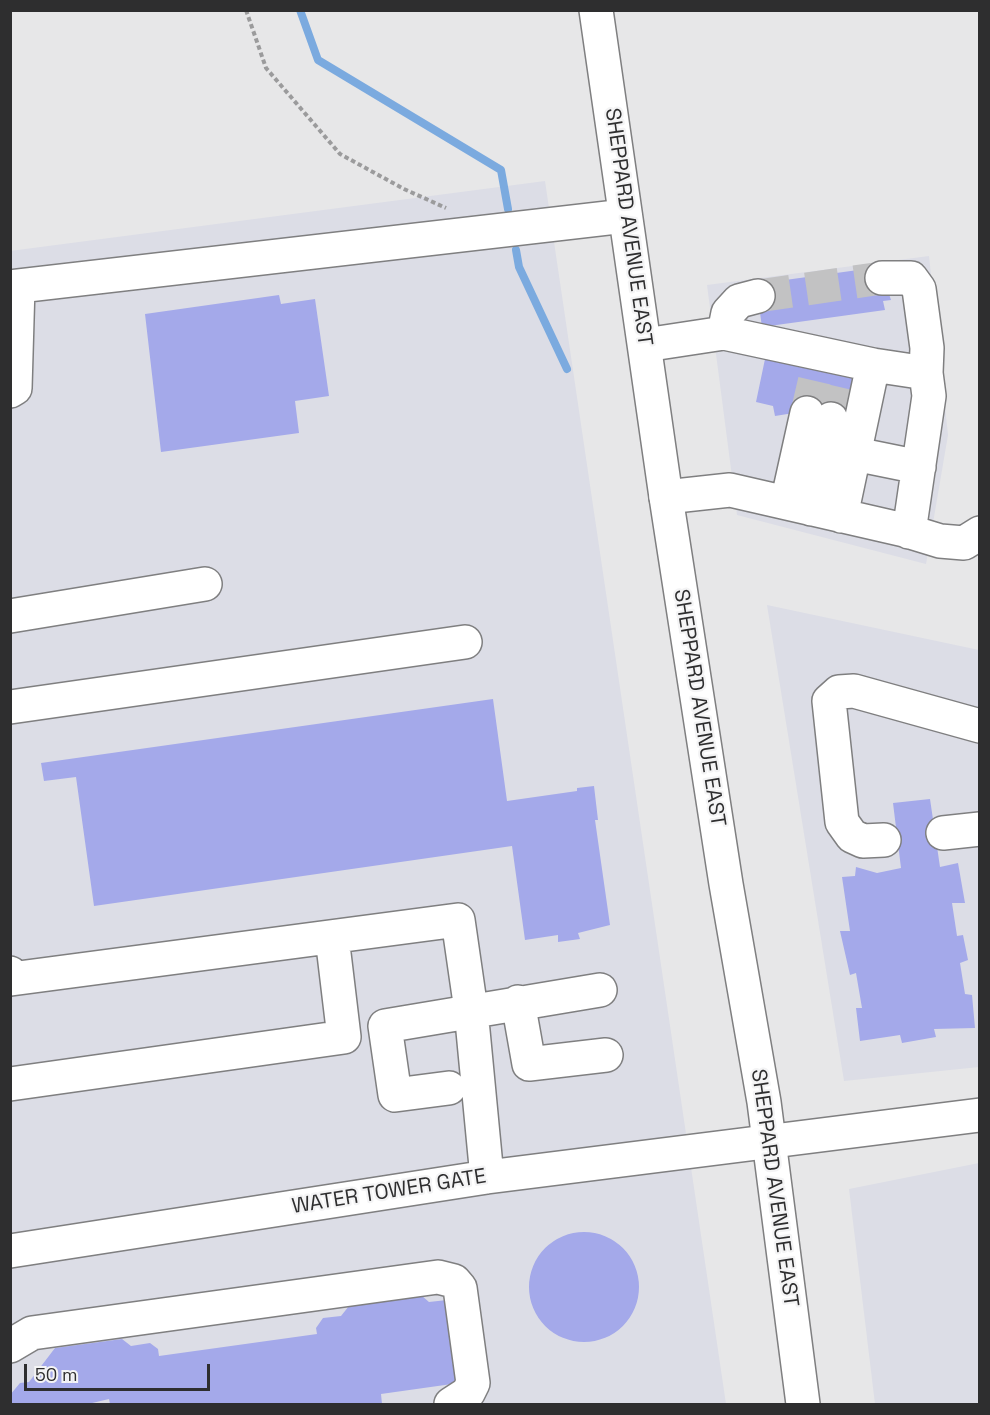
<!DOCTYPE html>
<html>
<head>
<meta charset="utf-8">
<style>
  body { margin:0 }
  #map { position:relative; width:990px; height:1415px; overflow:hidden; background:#e7e7e8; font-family:"Space Grotesk",sans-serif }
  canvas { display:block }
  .frame { position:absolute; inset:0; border:12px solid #2e2e2f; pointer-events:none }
  .scale { position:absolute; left:24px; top:1364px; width:186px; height:27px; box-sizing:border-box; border:3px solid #2e2e2f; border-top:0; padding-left:8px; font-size:18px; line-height:21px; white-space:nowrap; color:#2e2e2f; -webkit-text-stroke:4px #f4f4f5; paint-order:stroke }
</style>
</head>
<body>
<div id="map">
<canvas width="990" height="1415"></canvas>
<div class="frame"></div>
<div class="scale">50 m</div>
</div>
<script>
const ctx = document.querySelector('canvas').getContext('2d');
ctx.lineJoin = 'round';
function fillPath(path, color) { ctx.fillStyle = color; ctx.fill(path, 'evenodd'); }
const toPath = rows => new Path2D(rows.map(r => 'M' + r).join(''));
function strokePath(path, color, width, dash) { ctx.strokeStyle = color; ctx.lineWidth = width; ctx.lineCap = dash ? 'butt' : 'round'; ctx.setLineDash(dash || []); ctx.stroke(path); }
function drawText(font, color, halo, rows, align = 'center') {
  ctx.font = font + ' "Space Grotesk",sans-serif'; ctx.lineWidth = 4.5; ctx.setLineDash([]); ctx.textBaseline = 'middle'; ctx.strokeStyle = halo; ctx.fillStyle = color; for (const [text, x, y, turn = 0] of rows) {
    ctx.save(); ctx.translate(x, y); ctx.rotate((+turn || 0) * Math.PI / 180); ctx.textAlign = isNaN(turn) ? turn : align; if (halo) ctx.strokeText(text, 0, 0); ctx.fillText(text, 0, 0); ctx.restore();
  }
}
fillPath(toPath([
  [545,181,726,1404,11,1404,10,251],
  [929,256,948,435,926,564,737,515,707,285],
  [767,605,979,650,979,1067,844,1081],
  [979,1163,979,1404,875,1404,849,1189]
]), '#dcdde6');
strokePath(toPath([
  [300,10,318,60,501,170,508,209],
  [516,250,519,267,567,369]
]), '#7baadf', 8);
fillPath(toPath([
  [880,267,891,300,883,301,885,310,762,327,756,284],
  [279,295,281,304,315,299,329,396,295,401,299,433,161,452,145,314],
  [765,359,779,362,793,360,794,365,861,380,852,423,800,412,775,416,773,406,756,402],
  [493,699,507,801,577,791,577,788,594,786,598,820,595,820,610,925,578,933,580,939,558,942,558,935,525,940,512,846,94,906,76,777,44,781,41,763],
  [930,799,940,867,958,863,965,903,952,903,957,936,963,935,968,960,960,963,965,994,972,995,975,1028,934,1029,936,1037,902,1043,900,1035,860,1041,856,1008,862,1008,856,973,850,975,840,931,850,931,842,877,855,876,856,867,877,873,901,868,893,803],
  '529 1287a55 55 0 1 1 110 0a55 55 0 1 1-110 0Z',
  [422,1296,429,1302,447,1300,459,1383,381,1394,382,1404,110,1404,109,1399,88,1404,11,1404,10,1395,20,1383,29,1382,55,1348,122,1339,131,1346,150,1343,158,1349,159,1356,317,1334,316,1328,323,1318,341,1316,349,1306]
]), '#a4a9ea');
strokePath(toPath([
  [758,296,882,278],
  [807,413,817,370],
  [831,419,841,376]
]), '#c2c2c3', 33, [33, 16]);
const minor = toPath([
  [882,278,911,278,919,289,927,348,926,373],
  [10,287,625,216],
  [724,333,728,313,739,301,758,296],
  [645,345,724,333,873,365,841,516],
  [873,365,926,373,929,396,909,532],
  [10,391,15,388,18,286],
  [855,454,919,467],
  [666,497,730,490,904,530,940,541,964,543,980,533],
  [787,503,807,413],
  [811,509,831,419],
  [10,616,205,584],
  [10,707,465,642],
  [943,833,980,829],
  [884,840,863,841,852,836,842,822,829,701,839,692,854,691,980,726],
  [10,973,11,979,458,920,471,1010,487,1177],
  [518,1002,529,1064,606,1055],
  [10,1084,344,1037,332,937],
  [449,1088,395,1095,385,1026,600,990],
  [10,1251,487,1177,980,1115],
  [10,1346,32,1333,438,1277,454,1281,460,1288,473,1383,468,1393,451,1404]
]);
const major = toPath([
  [596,10,666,497,726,884,764,1102,803,1404]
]);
strokePath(minor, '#7f7f80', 36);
strokePath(major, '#7f7f80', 36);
strokePath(toPath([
  [246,10,266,68,340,154,404,189,446,208]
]), '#9b9b9c', 4, [4.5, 3]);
strokePath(minor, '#fff', 33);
strokePath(major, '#fff', 33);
drawText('21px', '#2e2e2f', '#f4f4f5', [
  ["SHEPPARD AVENUE EAST",628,227,82],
  ["SHEPPARD AVENUE EAST",699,708,81],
  ["SHEPPARD AVENUE EAST",774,1188,82],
  ["WATER TOWER GATE",389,1192,-9]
]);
</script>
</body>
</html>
